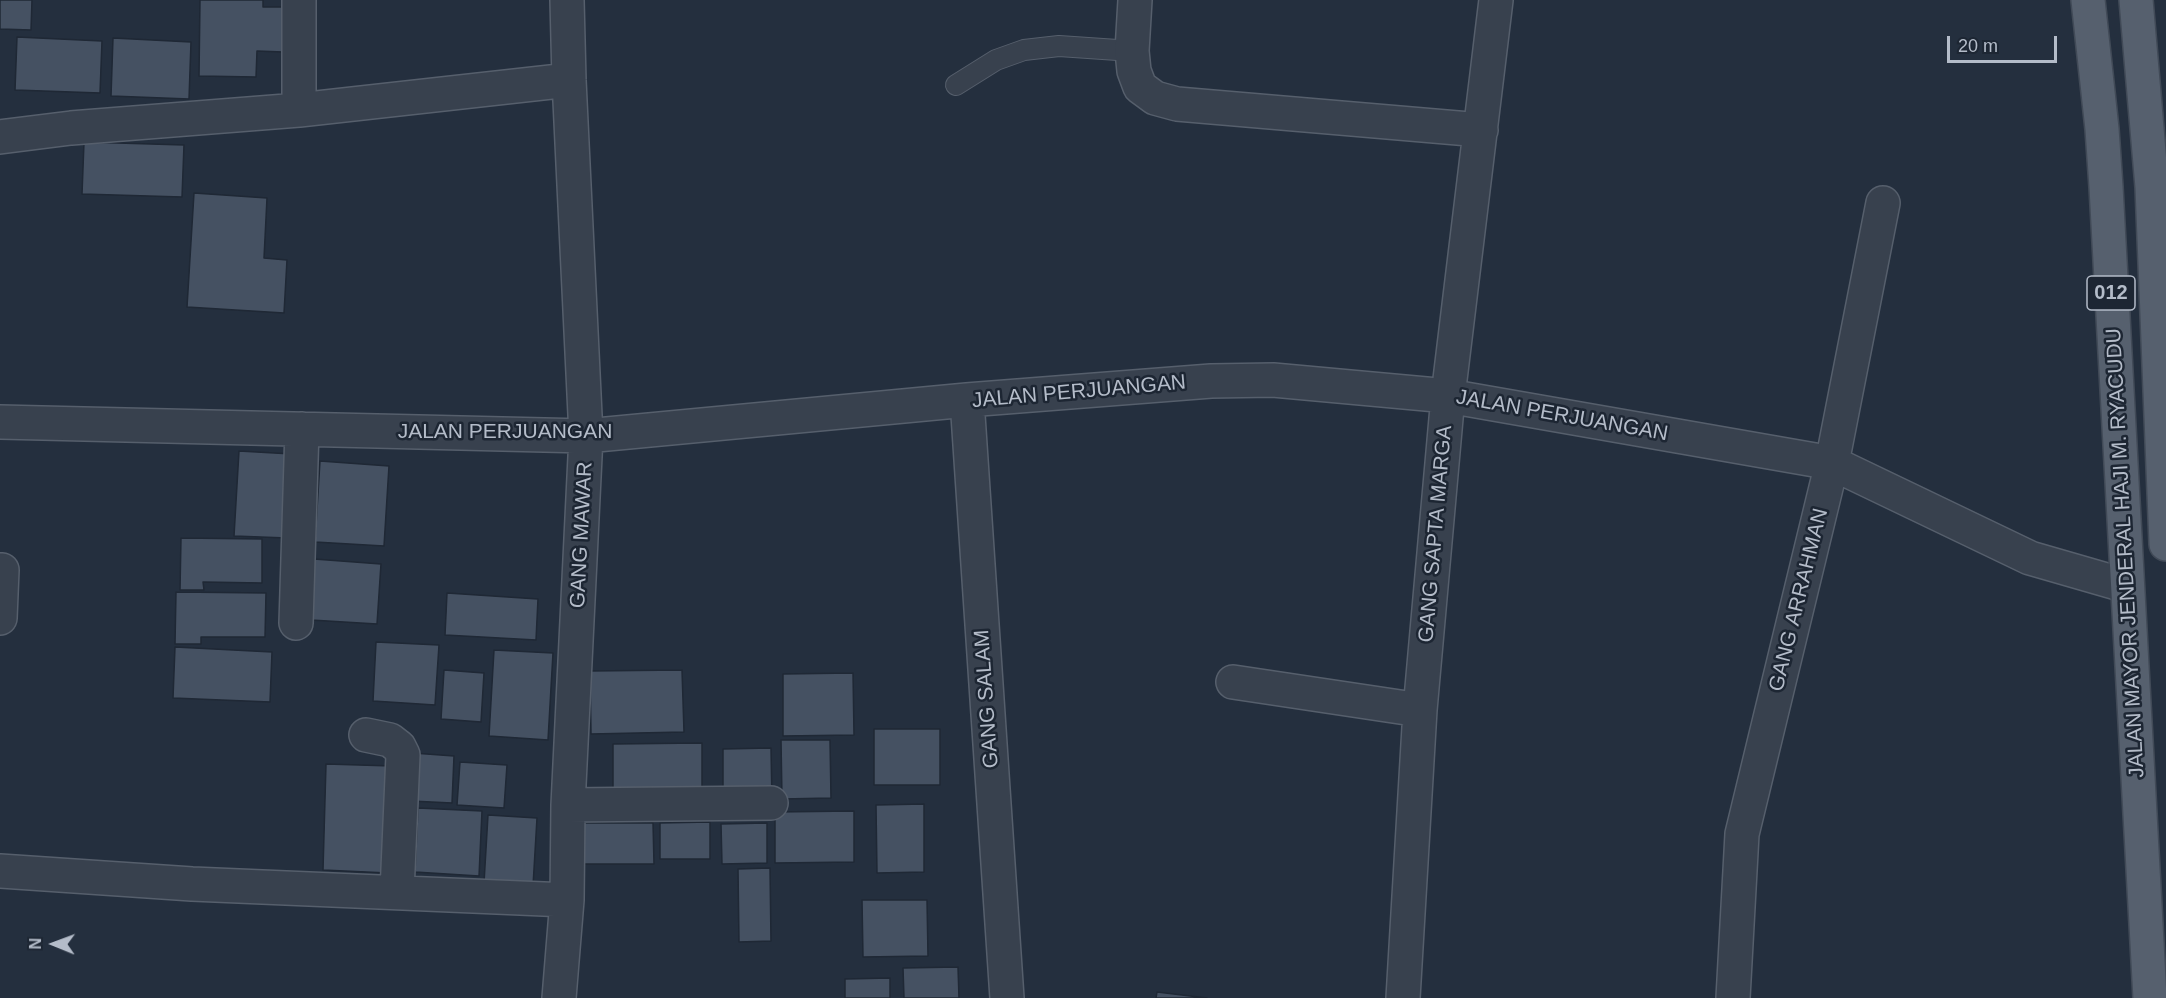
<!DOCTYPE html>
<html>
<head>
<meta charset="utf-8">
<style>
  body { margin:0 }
  #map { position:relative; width:2166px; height:998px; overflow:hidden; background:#242f3e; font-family:Helvetica,sans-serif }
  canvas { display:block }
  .north { position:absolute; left:24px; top:914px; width:60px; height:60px; -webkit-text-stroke:4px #1d2633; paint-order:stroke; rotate:271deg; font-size:16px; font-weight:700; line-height:24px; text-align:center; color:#b4bcc9 }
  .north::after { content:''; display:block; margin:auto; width:21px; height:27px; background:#b4bcc9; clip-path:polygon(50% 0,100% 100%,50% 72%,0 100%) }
  .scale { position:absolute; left:1947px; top:36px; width:110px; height:27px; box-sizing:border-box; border:3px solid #b4bcc9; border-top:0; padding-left:8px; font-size:18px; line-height:21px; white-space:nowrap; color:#b4bcc9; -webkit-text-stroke:4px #1d2633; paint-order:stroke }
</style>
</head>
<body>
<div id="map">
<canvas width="2166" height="998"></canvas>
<div class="north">N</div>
<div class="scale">20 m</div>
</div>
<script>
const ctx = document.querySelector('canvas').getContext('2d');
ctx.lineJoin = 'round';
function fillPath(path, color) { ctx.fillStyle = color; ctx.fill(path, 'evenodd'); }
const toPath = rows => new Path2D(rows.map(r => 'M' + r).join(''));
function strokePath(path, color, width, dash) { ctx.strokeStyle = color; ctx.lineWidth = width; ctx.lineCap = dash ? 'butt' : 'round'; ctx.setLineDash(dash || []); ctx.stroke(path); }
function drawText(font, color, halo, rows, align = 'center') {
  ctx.font = font + ' Helvetica,sans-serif'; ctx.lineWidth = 5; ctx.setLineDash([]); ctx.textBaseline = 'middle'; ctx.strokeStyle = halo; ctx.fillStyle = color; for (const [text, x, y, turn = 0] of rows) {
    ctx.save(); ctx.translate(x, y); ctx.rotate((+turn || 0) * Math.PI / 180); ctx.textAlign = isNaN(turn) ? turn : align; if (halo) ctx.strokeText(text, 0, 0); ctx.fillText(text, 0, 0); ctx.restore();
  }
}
const building = toPath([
  [0,0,32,0,31,30,0,29,0,0],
  [200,0,263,0,263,7,283,7,283,52,257,51,256,77,199,76,200,0],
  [17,37,102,41,100,93,15,90,17,37],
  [113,38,191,42,189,99,111,96,113,38],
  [84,142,184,145,182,197,82,194,84,142],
  [194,193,267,198,264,258,287,260,284,313,187,307,194,193],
  [239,451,292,454,287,538,234,536,239,451],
  [320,461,389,466,384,546,315,542,320,461],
  [181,538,262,539,262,583,203,582,204,590,180,590,181,538],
  [314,559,381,564,377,624,311,620,314,559],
  [176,592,266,593,265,637,201,637,201,644,175,644,176,592],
  [447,593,538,599,536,640,445,635,447,593],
  [376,642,439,645,435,705,373,701,376,642],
  [175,647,272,652,270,702,173,698,175,647],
  [494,650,553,653,548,740,489,736,494,650],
  [444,670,484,673,481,722,441,719,444,670],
  [682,670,684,732,591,734,590,671,682,670],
  [853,673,854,735,783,736,783,674,853,673],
  [874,729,940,729,940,785,874,785,874,729],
  [781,740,830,740,831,798,782,799,781,740],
  [702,743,702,799,613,799,613,744,702,743],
  [771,748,772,802,723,803,723,749,771,748],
  [413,753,454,756,452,803,411,801,413,753],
  [460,762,507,765,504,808,457,805,460,762],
  [326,764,392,766,388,873,323,870,326,764],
  [924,804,924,872,877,873,876,805,924,804],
  [418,808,482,811,479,876,415,872,418,808],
  [854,811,854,862,775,863,775,812,854,811],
  [488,815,537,818,533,886,484,883,488,815],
  [710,822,710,859,660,859,660,823,710,822],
  [580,823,653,823,654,864,581,864,580,823],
  [767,823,767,863,722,864,721,824,767,823],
  [770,868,771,941,739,942,738,869,770,868],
  [862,900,927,900,928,956,863,957,862,900],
  [958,967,959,998,904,998,903,968,958,967],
  [890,978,890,998,845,998,845,979,890,978],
  [1157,992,1207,998,1156,998,1157,992]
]);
fillPath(building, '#455162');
strokePath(building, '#1f2835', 1.5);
const lane = toPath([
  [956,85,996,60,1024,50,1059,46,1132,51]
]);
const street = toPath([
  [1135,0,1132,51,1134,71,1140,87,1155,98,1177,104,1481,130],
  [299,110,299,0],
  [0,137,71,128,299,110,569,80],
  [967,400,1007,998],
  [0,422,586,436,967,400,1211,381,1273,380,1448,396,1832,463,2030,558,2127,586],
  [0,618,2,570],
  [296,623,302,429],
  [1233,682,1420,710],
  [366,735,390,740,399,747,403,755,397,892],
  [568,805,771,803],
  [0,871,192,884,567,900],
  [559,998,567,900,568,805,586,436,569,80,567,0],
  [1403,998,1420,710,1448,396,1496,0],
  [1733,998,1742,834,1832,463,1883,203]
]);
const primary = toPath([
  [2088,0,2102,129,2106,187,2150,998],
  [2136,0,2152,187,2166,544]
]);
strokePath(lane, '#565f6c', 22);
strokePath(street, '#565f6c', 36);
strokePath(primary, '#414a57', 36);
strokePath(lane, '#38414e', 20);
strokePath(street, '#38414e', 33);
strokePath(primary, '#56606e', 33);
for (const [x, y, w] of [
  [2111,293,48]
]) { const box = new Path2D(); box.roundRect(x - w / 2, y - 17, w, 34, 4.5); ctx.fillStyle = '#1d2633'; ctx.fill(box); strokePath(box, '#b4bcc9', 1.5); }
drawText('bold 20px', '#b4bcc9', null, [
  ["012",2111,293]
]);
drawText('21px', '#b4bcc9', '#1d2633', [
  ["JALAN PERJUANGAN",1079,392,-5],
  ["JALAN PERJUANGAN",1562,416,10],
  ["JALAN PERJUANGAN",505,432],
  ["GANG SAPTA MARGA",1436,534,-85],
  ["GANG MAWAR",582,535,-87],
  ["JALAN MAYOR JENDERAL HAJI M. RYACUDU",2126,553,-93],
  ["GANG ARRAHMAN",1799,600,-76],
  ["GANG SALAM",987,699,-94]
]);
</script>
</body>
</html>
